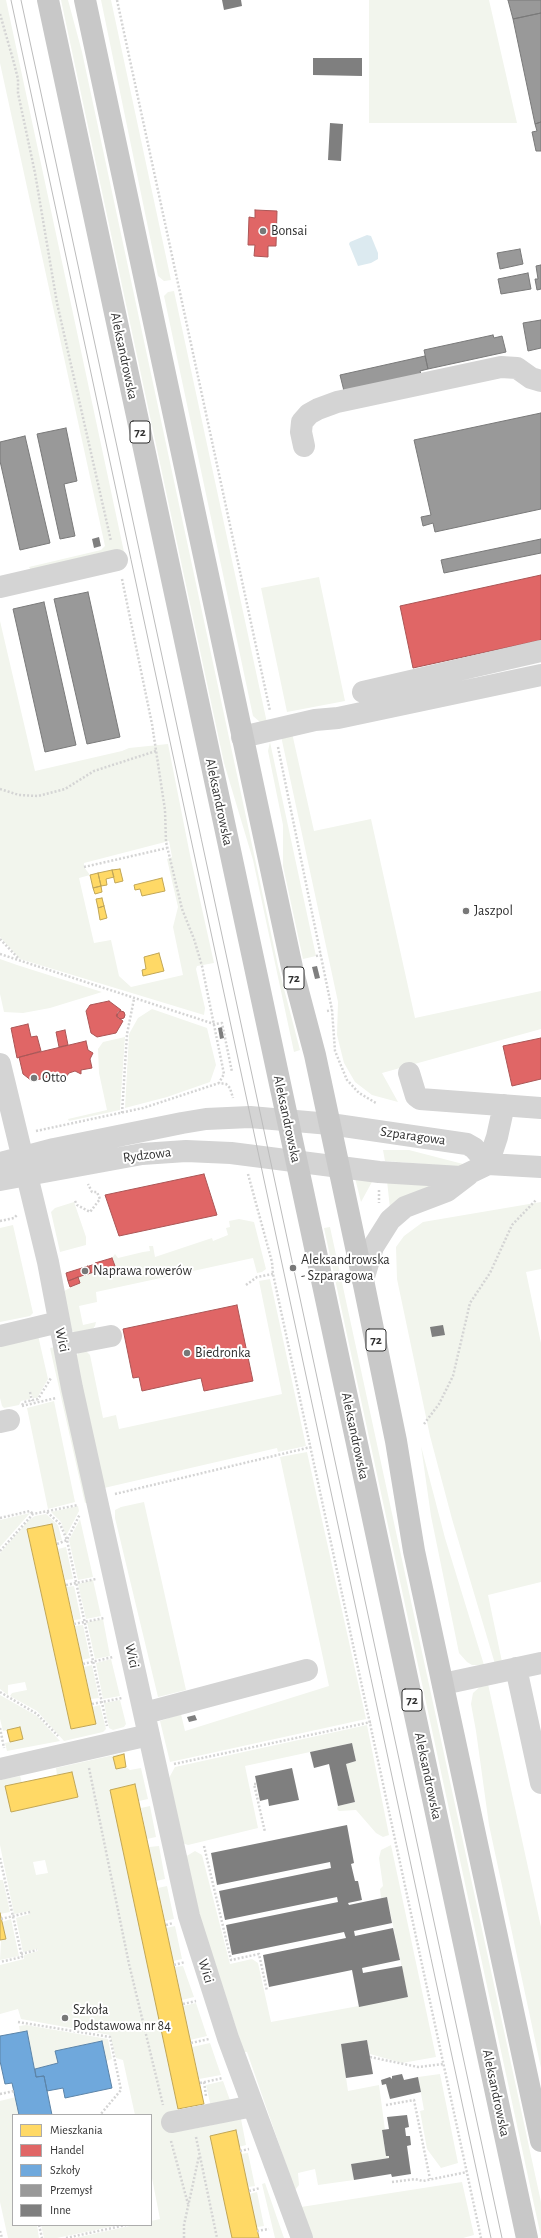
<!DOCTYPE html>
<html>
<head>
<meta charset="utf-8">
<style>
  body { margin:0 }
  #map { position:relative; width:541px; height:2238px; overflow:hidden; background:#fff; font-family:"Alegreya Sans",sans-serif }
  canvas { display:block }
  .legend { position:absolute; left:12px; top:2114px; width:140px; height:112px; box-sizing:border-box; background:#fff; border:1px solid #acacac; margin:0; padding:5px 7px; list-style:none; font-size:12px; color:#303030 }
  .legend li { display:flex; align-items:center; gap:8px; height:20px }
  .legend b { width:20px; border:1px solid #acacac }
</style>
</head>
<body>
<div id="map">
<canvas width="541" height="2238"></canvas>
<ul class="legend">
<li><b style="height:11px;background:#ffd966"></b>Mieszkania</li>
<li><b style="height:11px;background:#e06666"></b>Handel</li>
<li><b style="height:11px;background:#6fa8dc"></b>Szkoły</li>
<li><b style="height:11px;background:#999"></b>Przemysł</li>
<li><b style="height:11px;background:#7f7f7f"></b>Inne</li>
</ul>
</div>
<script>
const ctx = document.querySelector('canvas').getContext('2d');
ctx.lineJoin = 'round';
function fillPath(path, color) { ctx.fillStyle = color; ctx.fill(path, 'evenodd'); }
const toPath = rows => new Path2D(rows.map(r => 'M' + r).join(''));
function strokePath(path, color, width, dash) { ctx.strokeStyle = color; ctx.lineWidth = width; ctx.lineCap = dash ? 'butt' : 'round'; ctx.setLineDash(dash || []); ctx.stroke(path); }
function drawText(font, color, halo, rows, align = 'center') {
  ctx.font = font + ' "Alegreya Sans",sans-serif'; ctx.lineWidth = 4; ctx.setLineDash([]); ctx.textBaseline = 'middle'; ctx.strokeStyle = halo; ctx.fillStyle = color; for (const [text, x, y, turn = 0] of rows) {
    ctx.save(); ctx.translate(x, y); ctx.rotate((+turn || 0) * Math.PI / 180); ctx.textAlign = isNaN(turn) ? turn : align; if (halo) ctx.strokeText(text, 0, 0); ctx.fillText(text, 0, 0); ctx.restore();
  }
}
fillPath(toPath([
  [0,0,6,0,124,552,33,574,29,567,101,550,105,546,0,63],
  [61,0,68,0,82,52,278,966,300,1050,294,1052,253,860,224,763],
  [101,0,111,0,171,280,164,281,158,276],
  [369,0,489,0,517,123,369,123],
  [174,291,267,723,260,722,253,716,164,296,168,292],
  [319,577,345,701,287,712,261,588],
  [0,621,35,771,122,751,129,748,168,744,190,855,214,963,197,966,196,969,205,1008,204,1015,20,959,0,937],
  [169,841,172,857,167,859,178,907,173,927,183,975,131,987,119,976,111,940,94,943,79,878,90,875,84,867,84,863],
  [292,733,314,831,371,819,415,1018,541,991,541,1029,382,1073,398,1102,372,1095,355,1082,344,1063,337,1035,338,1002,281,736],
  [270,742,316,956,303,959,283,866,283,825,268,751],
  [0,959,17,965,102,992,50,1008,23,1013,4,1012,0,994],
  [152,1009,207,1028,216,1065,210,1082,167,1097,125,1108,129,1034,138,1018],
  [125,1037,120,1110,69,1121,68,1119,107,1110,99,1073,98,1049,103,1042],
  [383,1150,409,1150,463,1164,463,1167,385,1161],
  [355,1178,373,1180,361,1202],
  [387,1181,444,1186,390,1208],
  [74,1202,86,1237,86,1245,60,1252,51,1212,55,1208],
  [541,1202,541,1269,526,1272,541,1343,541,1582,488,1595,502,1662,495,1664,452,1519,430,1436,397,1279,396,1247,404,1236,423,1222],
  [239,1219,254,1222,266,1269,262,1272,257,1273,253,1258,96,1292,97,1302,79,1306,83,1325,96,1322,95,1326,92,1330,75,1333,69,1328,62,1292,80,1283,78,1277,115,1266,112,1258,115,1254,118,1258,143,1252,150,1251,149,1246,153,1246,155,1257,212,1238,213,1241,228,1235,226,1228,230,1227,229,1221],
  [13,1225,33,1313,30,1316,0,1322,0,1228],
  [330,1227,541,2202,541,2237,324,1228],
  [270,1279,306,1446,278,1452,277,1448,104,1488,75,1358,79,1352,86,1351,90,1355,103,1418,116,1415,119,1429,282,1394,259,1281],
  [37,1331,48,1379,37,1398,33,1398,32,1395,30,1395,30,1399,21,1401,19,1405,4,1408,2,1406,0,1398,0,1343],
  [55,1347,89,1502,85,1503,84,1499,50,1348],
  [54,1401,75,1502,48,1509,27,1408],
  [421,1446,445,1538,484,1665,472,1665,467,1662,459,1653,431,1516],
  [307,1452,366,1719,170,1762,160,1721,181,1714,185,1731,329,1686,280,1457],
  [144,1502,186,1690,158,1697,115,1518,115,1510,121,1507],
  [78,1506,79,1511,66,1536,61,1522,51,1512],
  [30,1513,0,1547,0,1520],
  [46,1514,58,1525,62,1540,56,1541,52,1524,27,1530,71,1729,96,1724,92,1707,100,1705,106,1729,103,1732,64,1741,37,1711,10,1696,12,1693,27,1690,25,1682,8,1685,8,1695,0,1689,0,1553,29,1520,35,1516],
  [80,1519,93,1577,78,1580,69,1540],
  [66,1547,73,1579,65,1580,58,1549],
  [93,1580,101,1616,86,1619,78,1584],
  [74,1586,81,1619,74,1620,66,1587],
  [103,1619,110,1656,95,1659,87,1622],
  [83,1625,90,1658,82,1660,75,1626],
  [111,1659,120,1696,103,1699,96,1663],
  [92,1665,99,1698,91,1699,84,1667],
  [488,1684,541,1927,541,2068,489,1825,476,1731,471,1704,473,1693,482,1685],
  [0,1695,37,1716,60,1741,7,1751,5,1743,23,1739,20,1727,3,1731,0,1719],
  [120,1700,126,1724,124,1727,113,1730,109,1728,104,1703],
  [367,1725,389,1835,383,1837,376,1833,356,1810,339,1811,337,1809,338,1806,355,1802,346,1764,356,1761,352,1743,245,1766,258,1828,188,1845,182,1843,169,1778,175,1767],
  [123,1753,124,1754,113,1757,116,1769,126,1767,130,1770,141,1768,148,1799,139,1801,135,1784,110,1790,178,2109,181,2114,181,2128,182,2131,241,2119,246,2145,239,2147,236,2130,210,2136,232,2238,75,2238,134,2225,151,2225,151,2221,160,2219,151,2173,151,2115,135,2115,123,2060,116,2058,110,2035,21,2019,18,2009,0,2014,0,1965,24,1959,24,1955,38,1951,37,1949,23,1952,16,1918,30,1914,30,1911,14,1914,0,1845,0,1780,20,1776,22,1783,11,1812,78,1797,72,1772,57,1775,56,1768],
  [45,1860,48,1873,36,1875,33,1862],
  [150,1806,156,1837,147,1839,141,1808],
  [391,1845,436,2057,402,2063,370,2054,367,2040,341,2044,348,2091,379,2085,385,2130,382,2131,386,2156,389,2156,389,2158,351,2164,354,2180,318,2185,315,2169,298,2173,299,2185,295,2190,247,2052,244,2052,199,1914,185,1857,195,1851,202,1855,230,1964,252,1959,258,1963,271,2022,408,1997,387,1897,381,1898,380,1889,383,1886,379,1858,381,1850],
  [159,1846,165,1879,156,1881,149,1847],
  [0,1880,3,1880,10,1912,0,1914],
  [167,1886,174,1919,165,1921,158,1888],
  [11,1919,19,1956,0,1960,2,1922],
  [175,1926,182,1959,173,1961,166,1928],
  [183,1966,194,1997,182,2000,175,1967],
  [196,2003,207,2036,190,2040,183,2006],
  [26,2025,108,2039,112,2059,106,2061,101,2041,56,2051,58,2063,35,2069,27,2031,20,2032,19,2026],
  [210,2043,221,2075,199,2079,192,2047],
  [440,2074,458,2163,441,2168,427,2149,420,2111,424,2110,418,2077],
  [223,2081,231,2103,211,2107,206,2085],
  [16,2097,19,2115,13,2115,13,2225,37,2225,39,2238,8,2238,0,2202,0,2101],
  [248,2153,255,2186,248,2187,241,2154],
  [462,2182,474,2235,463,2238,311,2238,301,2207],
  [265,2183,277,2218,284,2238,275,2238,262,2184],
  [257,2192,264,2226,257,2227,249,2194],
  [41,2225,119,2225,57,2238,44,2238]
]), '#f2f5ed');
fillPath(toPath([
  [367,235,371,236,378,253,378,259,371,263,358,266,349,244,350,242]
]), '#dceaf0');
const homes = toPath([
  [120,869,123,881,115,883,112,870,120,869],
  [112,870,114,877,106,879,107,885,101,886,98,873,112,870],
  [98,873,101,886,93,888,90,875,98,873],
  [162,878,165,891,142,896,140,889,135,890,134,885,162,878],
  [101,886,102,892,95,894,93,888,101,886],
  [102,898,104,906,98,908,96,899,102,898],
  [104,906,107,918,100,920,98,908,104,906],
  [159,953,164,971,143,976,142,970,146,969,144,957,159,953],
  [52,1524,96,1724,71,1729,27,1529,52,1524],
  [20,1727,23,1739,10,1742,7,1730,20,1727],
  [124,1754,126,1767,116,1769,113,1757,124,1754],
  [72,1772,78,1797,11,1812,5,1786,72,1772],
  [135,1784,204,2104,178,2109,110,1790,135,1784],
  [0,1913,6,1939,0,1940,0,1913],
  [236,2130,248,2187,259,2238,232,2238,210,2136,236,2130]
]);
fillPath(homes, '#ffd966');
strokePath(homes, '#c1a656', 1);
const shops = toPath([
  [255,210,277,211,276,246,268,246,268,257,254,256,255,245,248,245,249,217,255,218,255,210],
  [541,575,541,640,413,668,400,606,541,575],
  [109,1001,121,1010,116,1016,123,1021,116,1033,97,1037,91,1033,86,1011,90,1005,109,1001],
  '117 1015a4 4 0 1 1 8 0a4 4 0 1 1-8 0Z',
  [28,1024,31,1037,37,1036,41,1051,17,1058,11,1028,28,1024],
  [65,1030,68,1045,59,1047,56,1032,65,1030],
  [541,1038,541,1079,512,1086,503,1046,541,1038],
  [86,1041,88,1050,93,1053,90,1059,92,1068,81,1070,81,1074,75,1071,69,1073,66,1077,60,1075,54,1076,49,1081,49,1077,32,1081,23,1074,19,1057,86,1041],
  [204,1174,217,1215,119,1236,105,1195,204,1174],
  [112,1258,115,1266,98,1271,95,1263,112,1258],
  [95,1264,97,1271,91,1273,89,1266,95,1264],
  [88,1266,91,1273,85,1275,82,1268,88,1266],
  [82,1268,84,1275,68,1281,66,1273,82,1268],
  [78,1277,80,1283,70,1287,68,1281,78,1277],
  [237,1305,253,1381,204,1391,201,1378,142,1391,139,1377,133,1378,123,1329,237,1305]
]);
fillPath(shops, '#e06666');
strokePath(shops, '#ab5656', 1);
const schools = toPath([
  [27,2031,36,2077,44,2076,52,2115,19,2115,12,2083,5,2084,0,2061,0,2036,27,2031],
  [102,2041,112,2088,65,2098,63,2088,47,2091,44,2076,36,2077,35,2069,58,2063,55,2051,102,2041]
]);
fillPath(schools, '#6fa8dc');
strokePath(schools, '#5c84a8', 1);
const industry = toPath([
  [508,0,541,0,541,13,513,19,508,0],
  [541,13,541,122,535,124,513,19,541,13],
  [541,122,541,151,536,151,532,132,537,131,535,124,541,122],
  [520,249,523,264,500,269,497,253,520,249],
  [541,265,541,289,537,290,535,279,538,279,536,266,541,265],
  [528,273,531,289,501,294,498,279,528,273],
  [541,320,541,348,528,351,523,323,541,320],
  [493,335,494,338,502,336,506,352,428,369,424,350,493,335],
  [425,356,428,369,420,371,421,374,344,391,340,375,425,356],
  [541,413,541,509,435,532,433,523,423,526,421,517,431,515,414,440,541,413],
  [66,428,77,481,64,484,75,536,60,539,37,434,66,428],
  [25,436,50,543,20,550,0,461,0,442,25,436],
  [541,539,541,553,444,573,441,560,541,539],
  [88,592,120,737,87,744,54,599,88,592],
  [44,602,76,745,45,752,13,609,44,602]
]);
fillPath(industry, '#999');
strokePath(industry, '#7a7a7a', 1);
fillPath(toPath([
  [222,0,241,0,242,6,224,10],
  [313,58,362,58,362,76,313,75],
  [330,123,343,124,341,161,328,160],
  [99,537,101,546,94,548,92,539],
  [317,966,320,978,315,979,312,967],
  [222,1027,224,1038,220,1039,218,1028],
  [443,1325,445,1335,432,1337,430,1327],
  [195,1715,197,1720,189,1722,187,1717],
  [352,1743,356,1761,346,1764,355,1802,338,1806,329,1764,314,1768,310,1752],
  [292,1768,299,1800,269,1806,268,1799,260,1801,255,1776],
  [347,1825,354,1863,351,1864,355,1881,358,1881,362,1900,348,1903,349,1905,387,1897,392,1923,354,1931,355,1936,393,1928,400,1960,362,1968,363,1973,402,1966,408,1997,359,2007,352,1970,269,1987,263,1955,346,1938,344,1932,232,1955,226,1925,338,1902,337,1897,225,1920,219,1891,331,1868,330,1862,217,1885,211,1853],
  [367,2040,373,2074,346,2078,341,2044],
  [402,2074,404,2080,418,2077,421,2092,390,2099,386,2084,382,2085,381,2080,390,2077,392,2079,392,2076],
  [407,2115,409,2127,405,2128,406,2136,410,2136,411,2145,407,2146,411,2174,392,2177,391,2174,354,2180,351,2164,389,2158,389,2156,386,2156,382,2130,389,2129,387,2117]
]), '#7f7f7f');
strokePath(toPath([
  [117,0,270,711],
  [0,14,14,63,18,79,18,93,35,173,57,303,111,541],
  [122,579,152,724,165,810,166,842,182,909,194,939,202,966,224,1074,219,1083],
  [278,747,332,1010,335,1051,347,1080,359,1093,376,1103],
  [0,789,19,795,38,796,65,789,94,771,156,751],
  [84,867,167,848],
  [0,939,19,959],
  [0,954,214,1024,222,1023,232,1072],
  [316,956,321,955],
  [327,1011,332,1010],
  [122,1113,127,1034,134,999],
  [36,1131,143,1108,219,1083,226,1084,230,1088,233,1098],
  [248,1174,272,1262,273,1274,481,2238],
  [379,1190,379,1203],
  [75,1201,77,1205,90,1212,100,1199,97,1192,92,1192,88,1184],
  [0,1221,14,1218,18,1214],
  [246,1285,257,1277,273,1274],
  [30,1392,32,1401],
  [22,1405,24,1402,38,1399,51,1378],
  [22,1406,56,1398],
  [424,1424,439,1404,453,1376,470,1303,490,1273,512,1225,536,1200],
  [115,1494,311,1447],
  [47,1512,60,1524,67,1540,107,1726],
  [0,1518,30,1511,33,1514],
  [57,1544,67,1540,80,1514],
  [0,1551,33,1514,78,1505],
  [66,1585,96,1579],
  [74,1624,104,1618],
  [83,1664,113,1657],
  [0,1692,37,1714,58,1736],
  [92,1704,122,1698],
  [0,1728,4,1748],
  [174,1764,371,1722],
  [89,1768,129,1964,163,2105],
  [256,1784,254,1784,265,1832],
  [204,1846,231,1960,259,1954,267,1991],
  [0,1858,22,1957,0,1962],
  [1,1919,30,1912],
  [166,1925,173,1923],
  [21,1954,37,1950],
  [174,1965,185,1962],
  [183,2004,196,2001],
  [18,2022,110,2037,121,2090,100,2115],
  [191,2043,209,2039],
  [370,2057,418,2067,443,2064],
  [204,2082,206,2096],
  [200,2083,223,2078],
  [0,2094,14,2091],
  [386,2105,414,2100,430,2179],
  [196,2137,217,2238],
  [171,2141,188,2204],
  [240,2151,249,2149],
  [392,2182,415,2179,423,2181,467,2172],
  [249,2191,260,2188],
  [39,2225,42,2238],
  [0,2231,2,2238],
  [257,2231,269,2229],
  [66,2238,126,2225],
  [184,2238,184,2225,199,2156]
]), '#d4d4d4', 2.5, [2, 2]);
strokePath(toPath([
  [304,446,301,432,302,422,309,414,318,409,337,402,501,367,517,368,531,378,541,381],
  [0,587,117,560],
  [363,692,541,651],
  [242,737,315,720,338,718,541,675],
  [0,1064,48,1262,72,1388,189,1916,228,2038,302,2238],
  [409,1073,416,1096,420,1099,541,1108],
  [0,1163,54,1149,182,1123,206,1119,250,1117,330,1124,467,1144,474,1148,488,1164],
  [488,1164,497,1137,504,1105],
  [0,1180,142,1154,186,1151,231,1153,379,1172,461,1177,488,1164,541,1167],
  [363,1280,373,1247,390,1220,405,1207,447,1191,468,1175],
  [0,1336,59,1322],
  [64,1345,111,1336],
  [0,1422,9,1420],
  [516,1668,541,1783],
  [443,1684,541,1663],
  [145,1713,307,1670],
  [0,1769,149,1735],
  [172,2122,253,2106]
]), '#d4d4d4', 22);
strokePath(toPath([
  [48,0,527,2238],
  [85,0,293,972,315,1055,363,1280,396,1441,414,1551,541,2141]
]), '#c8c8c8', 22);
strokePath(toPath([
  [11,0,491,2238],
  [21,0,502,2238]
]), '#bcbcbc', 1);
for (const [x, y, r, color] of [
  [263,231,4,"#787878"],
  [466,911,4,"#787878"],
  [34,1078,4,"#787878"],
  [293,1268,4,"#787878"],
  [85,1271,4,"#787878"],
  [187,1353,4,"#787878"],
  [65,2018,4,"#787878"]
]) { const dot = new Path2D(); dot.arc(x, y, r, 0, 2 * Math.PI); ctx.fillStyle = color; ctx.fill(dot); strokePath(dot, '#fff', 1.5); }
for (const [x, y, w] of [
  [140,432,20],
  [294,978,20],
  [376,1340,20],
  [412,1700,20]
]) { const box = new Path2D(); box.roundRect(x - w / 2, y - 11, w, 22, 3); ctx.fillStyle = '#fff'; ctx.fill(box); strokePath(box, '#303030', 1); }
drawText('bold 13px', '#303030', null, [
  ["72",140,432],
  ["72",294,978],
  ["72",376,1340],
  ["72",412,1700]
]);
drawText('14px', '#303030', '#fff', [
  ["Bonsai",271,231],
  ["Jaszpol",474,911],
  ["Otto",42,1078],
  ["Aleksandrowska",301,1260],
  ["- Szparagowa",301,1276],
  ["Naprawa rowerów",93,1271],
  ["Biedronka",195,1353],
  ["Szkoła",73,2010],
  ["Podstawowa nr 84",73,2026]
], 'left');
drawText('14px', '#303030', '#fff', [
  ["Aleksandrowska",124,356,78],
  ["Aleksandrowska",219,802,78],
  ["Aleksandrowska",287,1119,78],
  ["Szparagowa",413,1136,8],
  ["Rydzowa",147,1155,-7],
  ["Wici",62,1340,78],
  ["Aleksandrowska",355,1436,78],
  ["Wici",132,1656,78],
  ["Aleksandrowska",428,1776,78],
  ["Wici",206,1971,73],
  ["Aleksandrowska",496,2093,78]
]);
</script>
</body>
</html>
